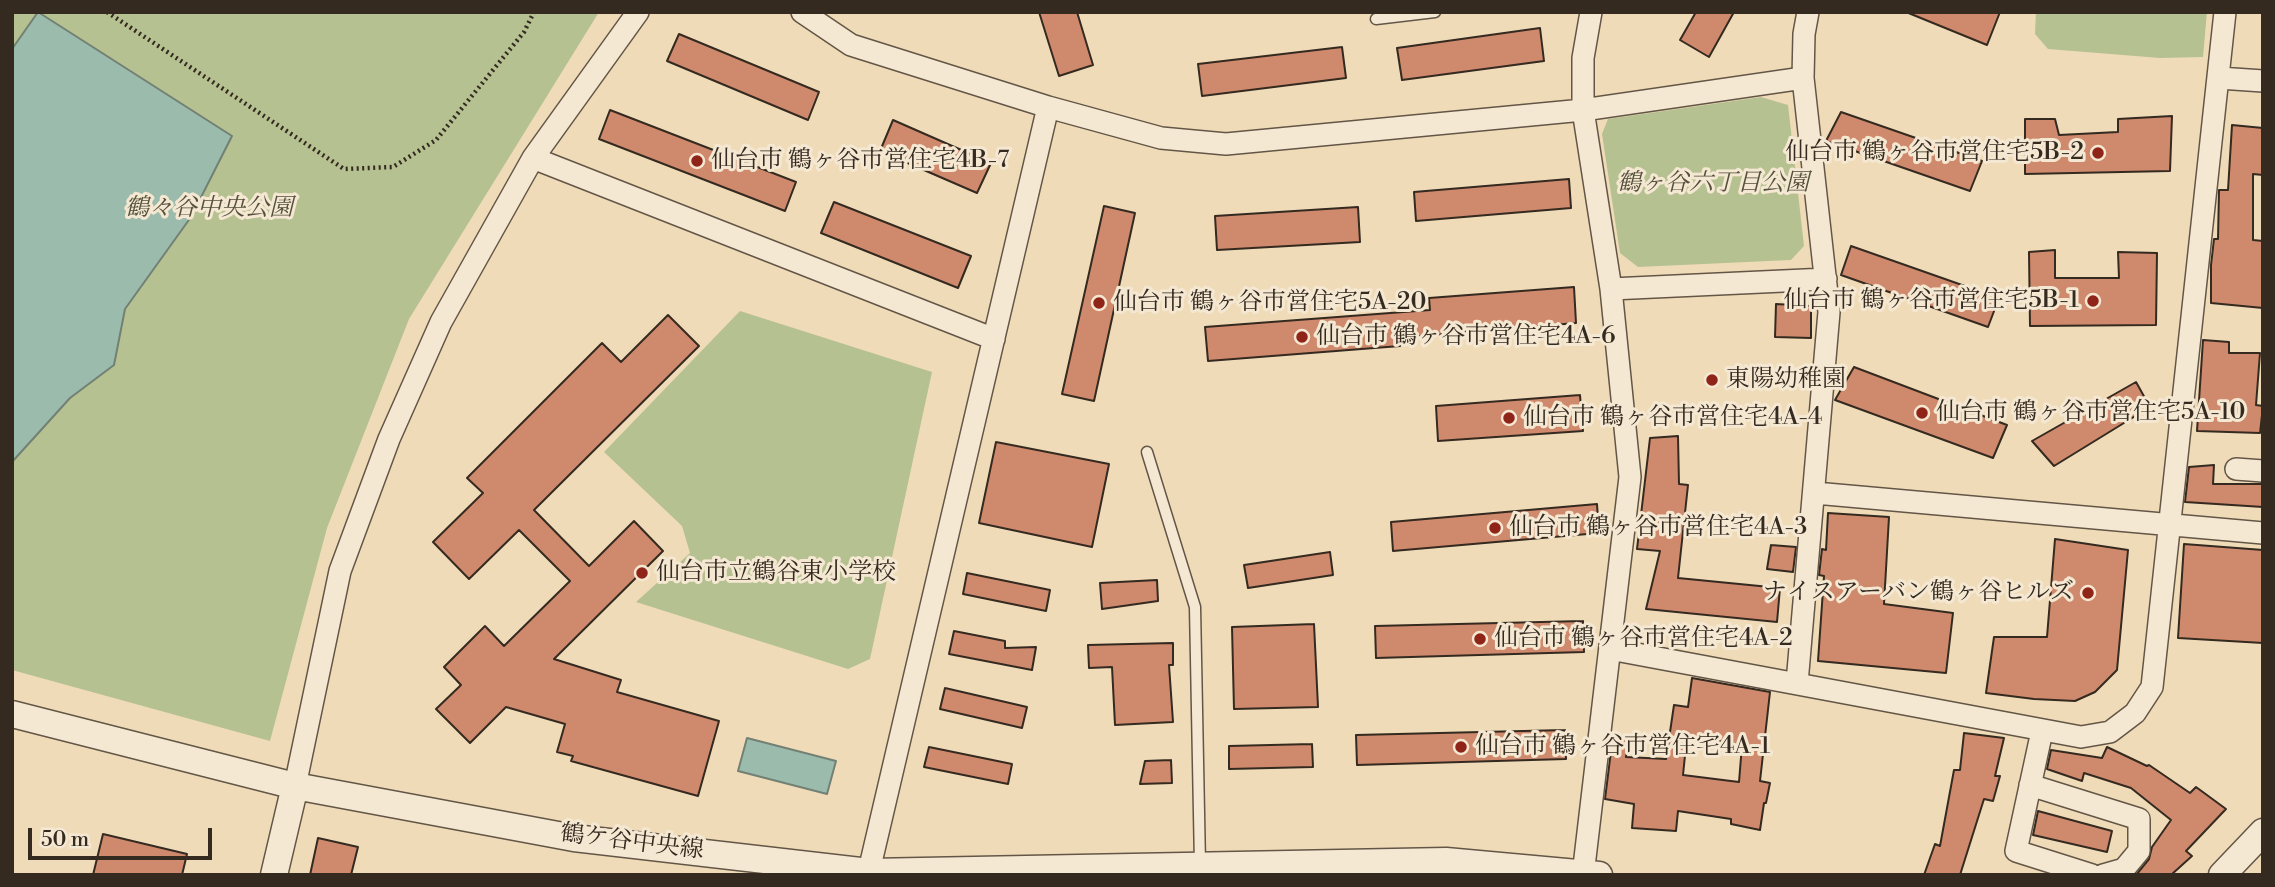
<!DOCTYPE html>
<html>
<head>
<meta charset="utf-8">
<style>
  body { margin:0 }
  #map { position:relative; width:2275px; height:887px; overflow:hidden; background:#f0dbb9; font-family:"Libre Bodoni",serif }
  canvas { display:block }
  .frame { position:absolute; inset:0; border:14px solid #342a20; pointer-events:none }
  .scale { position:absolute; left:28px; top:828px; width:184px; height:32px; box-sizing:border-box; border:4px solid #342a20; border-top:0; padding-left:9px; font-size:21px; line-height:24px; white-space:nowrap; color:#342a20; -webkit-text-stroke:5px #f5e8d2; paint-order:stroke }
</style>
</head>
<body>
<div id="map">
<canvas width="2275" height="887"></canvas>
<div class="frame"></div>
<div class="scale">50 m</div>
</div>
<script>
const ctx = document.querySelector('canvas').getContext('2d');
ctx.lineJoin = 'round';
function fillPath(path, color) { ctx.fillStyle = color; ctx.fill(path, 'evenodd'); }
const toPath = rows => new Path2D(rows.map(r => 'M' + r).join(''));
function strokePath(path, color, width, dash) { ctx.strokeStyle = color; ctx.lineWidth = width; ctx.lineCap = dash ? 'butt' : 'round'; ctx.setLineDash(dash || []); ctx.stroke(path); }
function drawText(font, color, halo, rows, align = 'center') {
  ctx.font = font + ' "Libre Bodoni","Noto Serif JP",serif'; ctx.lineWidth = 6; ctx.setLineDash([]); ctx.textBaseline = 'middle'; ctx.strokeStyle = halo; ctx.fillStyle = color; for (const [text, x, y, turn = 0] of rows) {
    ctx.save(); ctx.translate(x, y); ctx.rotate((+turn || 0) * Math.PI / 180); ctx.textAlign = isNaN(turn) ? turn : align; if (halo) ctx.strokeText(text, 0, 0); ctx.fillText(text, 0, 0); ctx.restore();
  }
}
fillPath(toPath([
  [12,12,599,12,409,319,327,528,270,741,12,670],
  [2036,12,2207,12,2203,57,2160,58,2048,49,2035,34],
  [1761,97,1788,105,1804,246,1791,260,1638,267,1620,253,1602,134,1608,119],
  [740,311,932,372,870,659,848,669,636,602,690,553,682,526,604,452]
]), '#b6c191');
const water = toPath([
  [38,12,232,136,191,217,125,309,114,365,70,398,12,462,12,49,38,12],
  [747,738,836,761,827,794,738,771,747,738]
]);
fillPath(water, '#9bbbac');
strokePath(water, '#728174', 2);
const building = toPath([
  [1039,12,1077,12,1093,65,1059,76,1039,12],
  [1696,12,1734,12,1709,57,1680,40,1696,12],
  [1906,12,2000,12,1987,45,1906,12],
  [1540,28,1544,61,1402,80,1397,48,1540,28],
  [679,34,819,92,808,120,667,61,679,34],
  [1342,47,1346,78,1202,96,1198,64,1342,47],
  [610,110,796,182,785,211,599,139,610,110],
  [1841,112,1982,161,1970,191,1826,141,1841,112],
  [2172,116,2170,171,2025,174,2025,119,2055,119,2059,135,2118,132,2118,119,2172,116],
  [893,120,991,163,977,193,880,151,893,120],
  [2232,125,2263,128,2263,175,2253,174,2253,240,2263,241,2263,308,2211,303,2211,265,2214,239,2218,239,2219,190,2228,190,2232,125],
  [1569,179,1571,208,1416,221,1414,192,1569,179],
  [834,202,971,256,958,288,821,233,834,202],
  [1104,206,1135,213,1094,401,1062,394,1104,206],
  [1358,207,1360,242,1217,250,1215,216,1358,207],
  [1851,246,1999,298,1988,327,1841,275,1851,246],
  [2055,250,2055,278,2119,278,2118,252,2157,253,2156,325,2030,326,2029,252,2055,250],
  [1574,287,1576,323,1399,338,1400,346,1208,361,1205,327,1430,310,1429,298,1574,287],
  [1776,304,1811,306,1811,338,1775,337,1776,304],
  [668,315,699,346,534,510,589,566,634,521,663,551,554,659,621,680,617,692,719,721,698,796,571,761,573,756,557,752,565,724,506,707,470,743,436,709,461,685,444,667,485,626,504,646,570,581,519,530,469,579,433,542,483,493,467,478,602,343,621,362,668,315],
  [2203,340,2229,342,2229,353,2260,353,2256,405,2263,406,2260,433,2197,431,2203,340],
  [1854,367,2007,425,1993,458,1835,400,1854,367],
  [2136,382,2150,407,2054,466,2032,441,2136,382],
  [1580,395,1583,431,1438,441,1436,406,1580,395],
  [1678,436,1679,484,1688,485,1678,578,1780,588,1777,622,1646,609,1660,551,1637,549,1650,438,1678,436],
  [996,442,1109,464,1092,547,979,523,996,442],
  [2214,465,2213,484,2263,484,2263,507,2185,502,2189,467,2214,465],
  [1597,504,1599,533,1393,551,1391,522,1597,504],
  [1828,513,1889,517,1884,604,1953,613,1946,673,1818,661,1824,576,1819,575,1822,549,1826,550,1828,513],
  [2055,539,2128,550,2117,670,2095,692,2075,701,2034,699,1986,693,1994,637,2047,637,2055,539],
  [2184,544,2263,550,2263,643,2178,638,2184,544],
  [1771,545,1796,547,1793,572,1767,569,1771,545],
  [1330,552,1333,575,1248,588,1244,565,1330,552],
  [967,573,1050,590,1046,611,963,594,967,573],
  [1157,580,1158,601,1102,609,1100,583,1157,580],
  [1583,621,1584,652,1376,658,1375,626,1583,621],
  [1314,624,1318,707,1234,709,1232,627,1314,624],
  [954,631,1005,641,1005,648,1036,647,1032,670,949,654,954,631],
  [1173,643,1173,665,1169,665,1173,722,1115,725,1112,667,1089,668,1088,645,1173,643],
  [1692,678,1770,692,1760,781,1770,783,1766,803,1764,803,1760,830,1731,824,1731,819,1678,811,1676,831,1632,828,1634,804,1605,799,1613,735,1628,736,1626,757,1666,759,1674,705,1688,707,1692,678],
  [1687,736,1742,745,1739,782,1683,775,1687,736],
  [945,688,1027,707,1022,728,940,709,945,688],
  [1565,730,1566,759,1357,765,1356,735,1565,730],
  [1964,733,2004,738,1995,776,2000,776,1993,801,1984,799,1960,875,1924,875,1935,844,1940,846,1954,770,1960,770,1964,733],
  [1312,744,1313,767,1229,769,1229,746,1312,744],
  [929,747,1012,764,1008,784,924,767,929,747],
  [2107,747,2147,766,2149,765,2190,793,2196,787,2226,809,2186,851,2192,856,2171,875,2136,875,2149,859,2152,847,2171,820,2131,788,2084,773,2082,781,2047,769,2051,750,2102,758,2107,747],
  [1171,760,1172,783,1140,784,1145,761,1171,760],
  [2038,811,2112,831,2107,852,2033,835,2038,811],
  [103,834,187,854,182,875,93,875,103,834],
  [318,838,358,847,351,875,310,875,318,838]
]);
fillPath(building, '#cf896c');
strokePath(building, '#342a20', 2);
const service = toPath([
  [1376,19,1435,12],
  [1147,452,1195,607,1200,865]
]);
const minor = toPath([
  [802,12,851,45,1048,107,1161,138,1226,144,1583,110,1611,289,1630,477,1583,875],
  [1591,12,1583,58,1583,110,1803,78],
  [2219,78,2263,81],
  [533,158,994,339],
  [1611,289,1826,279],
  [2236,469,2263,471],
  [1815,493,2263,533],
  [1610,649,2081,737,2110,732,2135,713,2152,687,2225,12],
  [1797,683,1829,312,1803,78,1804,34,1808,12],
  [2042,731,2016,851,2092,875],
  [2030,785,2139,819,2139,851,2124,869,2103,875],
  [295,786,340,571,389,439,441,322,533,158,638,12],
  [868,875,1048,107]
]);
const tertiary = toPath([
  [12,714,295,786,574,838,869,872,1446,861,1599,875],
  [274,875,295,786],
  [2222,875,2263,832]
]);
strokePath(service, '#635646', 13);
strokePath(minor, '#635646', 24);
strokePath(tertiary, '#635646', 29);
strokePath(toPath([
  [107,12,344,169,393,167,436,140,524,32,534,12]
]), '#342a20', 4.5, [2, 3.5]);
strokePath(service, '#f5e8d2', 10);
strokePath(minor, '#f5e8d2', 21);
strokePath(tertiary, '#f5e8d2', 26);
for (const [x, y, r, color] of [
  [2098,153,7,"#8f2418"],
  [697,161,7,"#8f2418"],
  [2093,301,7,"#8f2418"],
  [1099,303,7,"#8f2418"],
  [1302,337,7,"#8f2418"],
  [1712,380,7,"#8f2418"],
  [1922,413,7,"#8f2418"],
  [1509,418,7,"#8f2418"],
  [1495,528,7,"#8f2418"],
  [642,573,7,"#8f2418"],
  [2088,593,7,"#8f2418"],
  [1480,639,7,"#8f2418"],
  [1461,747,7,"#8f2418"]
]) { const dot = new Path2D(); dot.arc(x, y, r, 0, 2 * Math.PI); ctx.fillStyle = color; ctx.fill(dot); strokePath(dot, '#f5e8d2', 2.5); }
drawText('24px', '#342a20', '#f5e8d2', [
  ["仙台市 鶴ヶ谷市営住宅5B-2",2084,153,"right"],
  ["仙台市 鶴ヶ谷市営住宅4B-7",711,161],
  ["仙台市 鶴ヶ谷市営住宅5B-1",2079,301,"right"],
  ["仙台市 鶴ヶ谷市営住宅5A-20",1113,303],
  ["仙台市 鶴ヶ谷市営住宅4A-6",1316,337],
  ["東陽幼稚園",1726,380],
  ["仙台市 鶴ヶ谷市営住宅5A-10",1936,413],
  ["仙台市 鶴ヶ谷市営住宅4A-4",1523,418],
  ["仙台市 鶴ヶ谷市営住宅4A-3",1509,528],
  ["仙台市立鶴谷東小学校",656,573],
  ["ナイスアーバン鶴ヶ谷ヒルズ",2074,593,"right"],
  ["仙台市 鶴ヶ谷市営住宅4A-2",1494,639],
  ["仙台市 鶴ヶ谷市営住宅4A-1",1475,747]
], 'left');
drawText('italic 24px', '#54503c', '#f5e8d2', [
  ["鶴ヶ谷六丁目公園",1713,184],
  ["鶴々谷中央公園",209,209]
]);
drawText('24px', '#342a20', '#f5e8d2', [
  ["鶴ケ谷中央線",632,843,7]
]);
</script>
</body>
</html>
